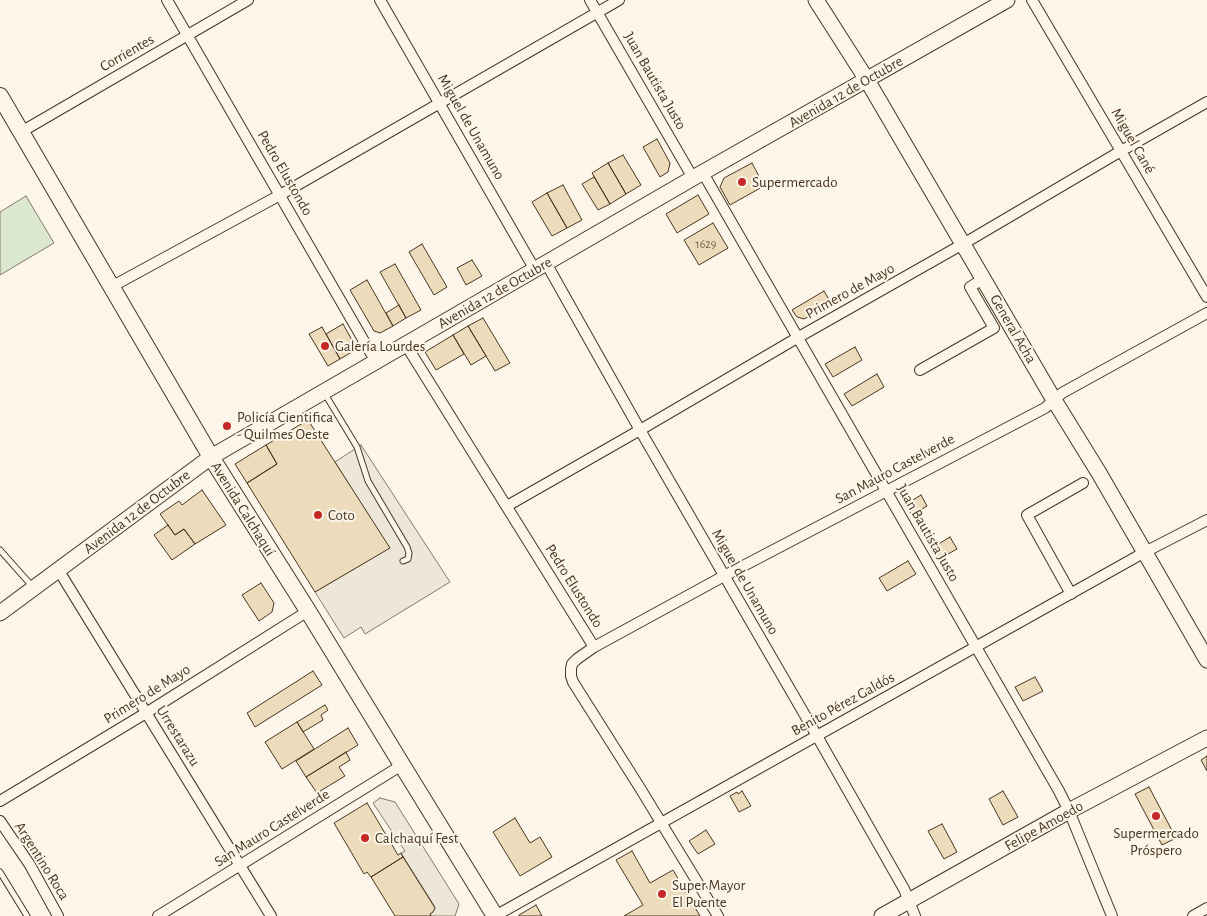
<!DOCTYPE html>
<html>
<head>
<meta charset="utf-8">
<style>
  body { margin:0 }
  canvas { display:block; background:#fbf6e9 }
</style>
</head>
<body>
<canvas width="1207" height="916"></canvas>
<script>
const ctx = document.querySelector('canvas').getContext('2d');
ctx.lineJoin = 'round';
function fillPath(path, color) { ctx.fillStyle = color; ctx.fill(path, 'evenodd'); }
const toPath = rows => new Path2D(rows.map(r => 'M' + r).join(''));
function strokePath(path, color, width, dash) { ctx.strokeStyle = color; ctx.lineWidth = width; ctx.lineCap = dash ? 'butt' : 'round'; ctx.setLineDash(dash || []); ctx.stroke(path); }
function drawText(font, color, halo, rows, align = 'center') {
  ctx.font = font + ' "Alegreya Sans",sans-serif'; ctx.lineWidth = 4; ctx.setLineDash([]); ctx.textBaseline = 'middle'; ctx.strokeStyle = halo; ctx.fillStyle = color; for (const [text, x, y, turn = 0] of rows) {
    ctx.save(); ctx.translate(x, y); ctx.rotate((+turn || 0) * Math.PI / 180); ctx.textAlign = isNaN(turn) ? turn : align; if (halo) ctx.strokeText(text, 0, 0); ctx.fillText(text, 0, 0); ctx.restore();
  }
}
const green = toPath([
  [26,196,54,243,0,275,0,212,26,196]
]);
fillPath(green, '#dce7d0');
strokePath(green, '#887966', 1);
const parking = toPath([
  [361,445,450,582,365,634,361,627,344,638,315,592,389,548,335,462,361,445],
  [380,798,395,802,459,904,455,916,431,916,430,914,433,912,435,907,401,853,405,851,373,803,380,798]
]);
fillPath(parking, '#ede7d9');
strokePath(parking, '#887966', 1);
const building = toPath([
  [657,139,670,163,668,172,660,177,643,147,657,139],
  [623,155,641,185,626,194,608,163,623,155],
  [608,163,626,194,610,204,592,173,608,163],
  [752,163,764,186,730,205,720,187,724,178,752,163],
  [594,177,610,204,598,210,582,184,594,177],
  [563,185,582,220,567,228,547,193,563,185],
  [547,193,567,228,552,236,532,202,547,193],
  [698,195,709,214,677,233,666,214,698,195],
  [713,223,728,248,699,265,684,240,713,223],
  [422,244,447,287,434,295,409,252,422,244],
  [472,260,482,276,466,285,457,268,472,260],
  [395,264,421,310,406,318,380,272,395,264],
  [367,280,393,326,380,333,374,331,350,290,367,280],
  [824,291,831,303,804,319,797,317,792,310,824,291],
  [399,305,406,318,393,326,386,313,399,305],
  [483,318,510,363,495,371,468,326,483,318],
  [343,324,357,349,340,359,326,334,343,324],
  [468,326,486,356,471,365,453,335,468,326],
  [322,327,340,359,328,366,309,334,322,327],
  [453,335,464,354,436,370,425,352,453,335],
  [855,347,862,360,833,377,825,364,855,347],
  [877,374,884,387,852,406,844,394,877,374],
  [308,420,390,548,315,592,247,483,277,464,266,445,308,420],
  [266,445,277,464,247,483,235,464,266,445],
  [202,490,226,525,195,544,184,529,175,535,160,514,179,501,182,505,202,490],
  [921,495,927,506,912,515,905,505,921,495],
  [168,525,175,535,184,529,195,544,172,560,154,535,168,525],
  [950,537,957,549,939,559,932,548,950,537],
  [908,561,916,574,887,591,879,578,908,561],
  [261,583,274,603,272,612,259,621,242,595,261,583],
  [313,671,322,685,255,727,247,713,313,671],
  [1035,677,1043,691,1023,701,1015,687,1035,677],
  [325,705,328,710,321,715,323,720,303,732,297,722,325,705],
  [297,722,314,749,282,769,265,742,297,722],
  [348,728,358,745,306,777,296,761,348,728],
  [346,752,350,760,339,767,345,776,317,793,306,777,346,752],
  [1207,756,1207,771,1201,760,1207,756],
  [1149,787,1176,838,1162,845,1135,794,1149,787],
  [742,791,751,806,739,812,730,796,737,792,738,794,742,791],
  [1003,791,1018,817,1003,825,989,799,1003,791],
  [367,803,398,855,401,853,403,857,371,877,367,872,364,874,334,823,367,803],
  [515,818,530,843,540,837,552,857,520,876,493,832,515,818],
  [942,824,957,852,944,859,928,831,942,824],
  [706,830,715,844,698,854,689,841,706,830],
  [632,851,650,883,673,870,700,916,624,916,643,905,616,860,632,851],
  [403,857,435,908,433,912,430,914,431,916,395,916,371,877,403,857],
  [536,905,542,916,519,916,519,915,536,905]
]);
fillPath(building, '#ecdcbc');
strokePath(building, '#4a3520', 1);
const lane = toPath([
  [325,394,357,447,368,481,407,547,409,553,408,559,403,561],
  [0,550,32,586],
  [0,872,27,916]
]);
const street = toPath([
  [167,0,376,362],
  [380,0,535,270],
  [590,0,693,178],
  [1032,0,1207,297],
  [21,132,248,0],
  [703,173,1059,791,1069,811,1112,916],
  [546,263,640,430,817,736,904,889,915,916],
  [111,287,280,195,619,0],
  [406,345,594,647],
  [920,370,994,328,970,287,983,279],
  [507,506,640,430,797,338,963,244,1121,151,1207,102],
  [59,571,271,916],
  [1071,594,1027,515,1083,483],
  [0,801,146,713,308,611],
  [0,821,30,865,58,916],
  [158,916,402,765],
  [495,916,1145,552,1207,520],
  [718,916,640,788,573,682,571,676,571,669,572,664,577,659,594,647,724,576,1045,408,1062,393,1207,313],
  [1193,916,1207,908]
]);
const secondary = toPath([
  [816,0,867,80,1054,400,1099,473,1207,660],
  [0,613,211,457,693,178,1007,0],
  [882,916,1069,811,1207,738]
]);
const primary = toPath([
  [0,96,211,457,308,611,402,765,495,916]
]);
strokePath(lane, '#4a3520', 7);
strokePath(street, '#4a3520', 12);
strokePath(secondary, '#4a3520', 17);
strokePath(primary, '#4a3520', 18);
strokePath(lane, '#fbf6e9', 5);
strokePath(street, '#fbf6e9', 10);
strokePath(secondary, '#fbf6e9', 15);
strokePath(primary, '#fbf6e9', 16);
for (const [x, y, r, color] of [
  [742,182,5,"#c62828"],
  [325,346,5,"#c62828"],
  [227,426,5,"#c62828"],
  [318,515,5,"#c62828"],
  [1156,816,5,"#c62828"],
  [365,838,5,"#c62828"],
  [662,894,5,"#c62828"]
]) { const dot = new Path2D(); dot.arc(x, y, r, 0, 2 * Math.PI); ctx.fillStyle = color; ctx.fill(dot); strokePath(dot, '#fbf6e9', 2); }
drawText('12px', '#725f47', null, [
  ["1629",706,244]
]);
drawText('15px', '#4a3520', '#fbf6e9', [
  ["Corrientes",127,53,-30],
  ["Juan Bautista Justo",655,81,60],
  ["Avenida 12 de Octubre",846,92,-30],
  ["Miguel de Unamuno",471,127,60],
  ["Miguel Cané",1133,141,60],
  ["Pedro Elustondo",285,173,60],
  ["Primero de Mayo",850,291,-29],
  ["Avenida 12 de Octubre",495,293,-30],
  ["General Acha",1013,329,60],
  ["San Mauro Castelverde",895,469,-28],
  ["Avenida Calchaquí",243,509,58],
  ["Avenida 12 de Octubre",137,512,-37],
  ["Juan Bautista Justo",928,533,60],
  ["Miguel de Unamuno",745,582,60],
  ["Pedro Elustondo",574,586,58],
  ["Primero de Mayo",147,694,-32],
  ["Benito Pérez Galdós",843,704,-29],
  ["Urrestarazu",178,736,58],
  ["Felipe Amoedo",1044,826,-29],
  ["San Mauro Castelverde",272,828,-32],
  ["Argentino Roca",42,861,58]
]);
drawText('15px', '#4a3520', '#fbf6e9', [
  ["Supermercado",752,182],
  ["Galería Lourdes",335,346],
  ["Policía Cientifica",237,417],
  ["- Quilmes Oeste",237,434],
  ["Coto",328,515],
  ["Supermercado",1156,833,"center"],
  ["Próspero",1156,850,"center"],
  ["Calchaquí Fest",375,838],
  ["Super Mayor",672,885],
  ["El Puente",672,902]
], 'left');
</script>
</body>
</html>
